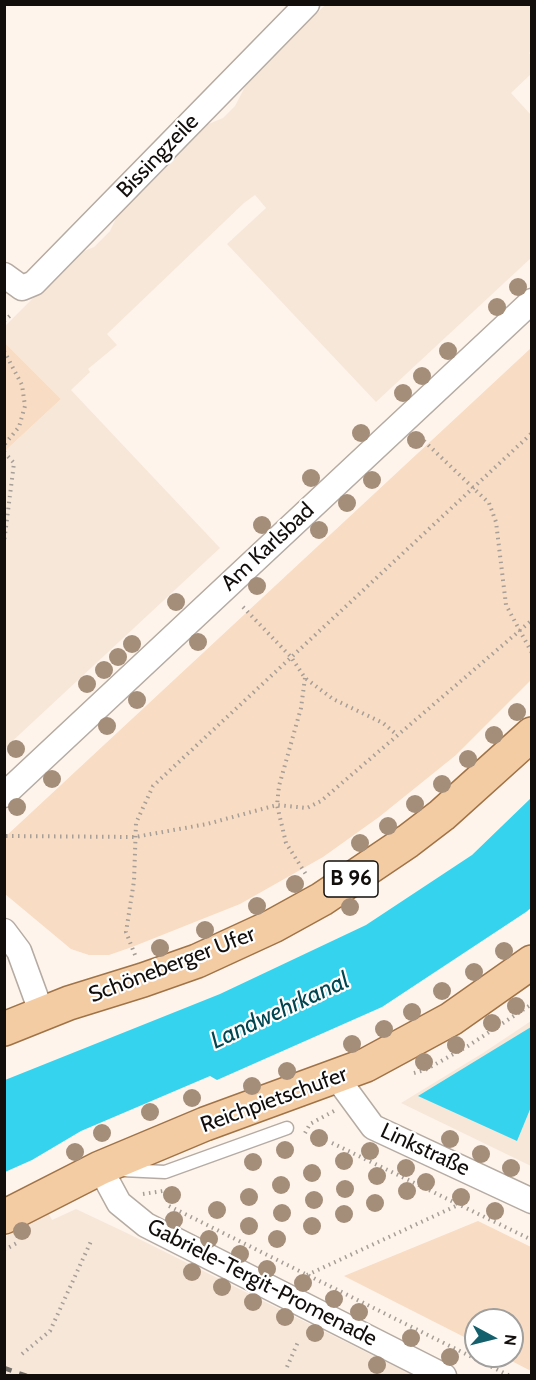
<!DOCTYPE html>
<html>
<head>
<meta charset="utf-8">
<style>
  body { margin:0 }
  #map { position:relative; width:536px; height:1380px; overflow:hidden; background:#fef4eb; font-family:Cabin,sans-serif }
  canvas { display:block }
  .frame { position:absolute; inset:0; border:6px solid #110e0b; pointer-events:none }
  .north { position:absolute; left:464px; top:1308px; width:60px; height:60px; box-sizing:border-box; background:#fff; border:2px solid #a09f9d; border-radius:50%; rotate:97deg; font-size:16px; font-weight:700; line-height:24px; text-align:center; color:#110e0b }
  .north::after { content:''; display:block; margin:auto; width:21px; height:27px; background:#15606d; clip-path:polygon(50% 0,100% 100%,50% 72%,0 100%) }
</style>
</head>
<body>
<div id="map">
<canvas width="536" height="1380"></canvas>
<div class="frame"></div>
<div class="north">N</div>
</div>
<script>
const ctx = document.querySelector('canvas').getContext('2d');
ctx.lineJoin = 'round';
function fillPath(path, color) { ctx.fillStyle = color; ctx.fill(path, 'evenodd'); }
const toPath = rows => new Path2D(rows.map(r => 'M' + r).join(''));
function strokePath(path, color, width, dash) { ctx.strokeStyle = color; ctx.lineWidth = width; ctx.lineCap = dash ? 'butt' : 'round'; ctx.setLineDash(dash || []); ctx.stroke(path); }
function drawText(font, color, halo, rows, align = 'center') {
  ctx.font = font + ' Cabin,sans-serif'; ctx.lineWidth = 4.5; ctx.setLineDash([]); ctx.textBaseline = 'middle'; ctx.strokeStyle = halo; ctx.fillStyle = color; for (const [text, x, y, turn = 0] of rows) {
    ctx.save(); ctx.translate(x, y); ctx.rotate((+turn || 0) * Math.PI / 180); ctx.textAlign = isNaN(turn) ? turn : align; if (halo) ctx.strokeText(text, 0, 0); ctx.fillText(text, 0, 0); ctx.restore();
  }
}
fillPath(toPath([
  [325,5,531,5,531,50,529,53,531,56,531,74,511,93,531,115,531,258,376,402,227,244,266,208,255,195,244,203,107,334,117,345,88,369,90,372,71,390,220,548,5,748,5,451,61,399,5,343,5,326,77,254,94,247,110,231,120,210,195,136,206,125,223,118,235,106,247,83],
  [531,1021,531,1166,401,1103,483,1053],
  [76,1209,131,1235,412,1375,5,1376,5,1237,48,1212,52,1220]
]), '#f7e7d9');
fillPath(toPath([
  [5,343,61,399,5,451],
  [531,348,531,680,456,755,379,817,323,857,240,904,132,947,109,955,89,955,71,949,5,894,5,837],
  [478,1221,531,1247,531,1371,502,1356,512,1356,512,1320,476,1320,476,1343,344,1276]
]), '#f8dcc3');
fillPath(toPath([
  [531,798,532,907,526,912,382,1007,217,1080,210,1076,81,1131,32,1160,5,1172,5,1080,220,994,366,925,472,855],
  [531,1027,531,1107,517,1141,418,1096]
]), '#36d3ee');
const lane = toPath([
  [122,1170,165,1172,287,1128]
]);
const street = toPath([
  [4,275,22,288,34,283,307,4],
  [4,795,532,301],
  [4,931,19,951,42,1014],
  [337,1078,373,1127,532,1201],
  [100,1168,119,1203,146,1225,444,1376]
]);
const primary = toPath([
  [4,1029,69,1003,143,980,197,961,273,926,322,899,408,841,442,815,532,734],
  [4,1217,100,1168,205,1124,366,1065,451,1019,532,962]
]);
strokePath(lane, '#b5aba3', 15);
strokePath(street, '#b5aba3', 27);
strokePath(primary, '#a07347', 36);
strokePath(toPath([
  [4,321,12,314],
  [4,351,22,385,25,406,19,427,4,445],
  [424,441,489,503,496,522,506,605,532,653],
  [4,452,14,463,4,543],
  [243,607,291,657,305,678,333,699,383,723,396,734],
  [305,678,301,708,279,786,277,805,286,843,307,876],
  [6,836,135,837,207,824,277,805,307,808,321,801,532,620],
  [135,955,126,932,134,881,136,823,153,786,532,433],
  [414,1073,425,1070,468,1046,532,1004],
  [305,1133,310,1124,334,1111],
  [332,1143,532,1240],
  [143,1194,163,1191],
  [169,1206,510,1376],
  [4,1250,17,1243],
  [307,1275,458,1205],
  [22,1354,50,1331,92,1239],
  [287,1367,298,1342]
]), '#a69e97', 4, [1.5, 4.5]);
strokePath(lane, '#fff', 12);
strokePath(street, '#fff', 24);
strokePath(primary, '#f4cca4', 33);
strokePath(toPath([
  [4,1368,27,1376]
]), '#756f69', 4.5, [8, 8]);
ctx.fillStyle = '#a48e79';
for (const [x, y] of [
  [518,287],
  [497,307],
  [448,351],
  [422,376],
  [403,393],
  [361,433],
  [416,440],
  [311,478],
  [372,480],
  [347,503],
  [262,525],
  [319,530],
  [257,586],
  [176,602],
  [198,642],
  [132,644],
  [118,657],
  [104,670],
  [87,684],
  [137,700],
  [517,712],
  [107,726],
  [494,735],
  [16,749],
  [468,759],
  [52,779],
  [442,784],
  [415,804],
  [17,807],
  [388,826],
  [360,843],
  [295,884],
  [257,906],
  [350,907],
  [205,930],
  [160,948],
  [504,951],
  [474,972],
  [442,991],
  [516,1006],
  [412,1012],
  [492,1023],
  [384,1029],
  [352,1044],
  [456,1045],
  [424,1062],
  [287,1071],
  [252,1086],
  [192,1098],
  [150,1112],
  [102,1133],
  [319,1138],
  [450,1139],
  [285,1150],
  [370,1151],
  [75,1152],
  [481,1154],
  [344,1161],
  [253,1162],
  [406,1168],
  [511,1168],
  [312,1173],
  [377,1176],
  [426,1182],
  [281,1185],
  [345,1189],
  [407,1191],
  [172,1195],
  [249,1197],
  [461,1197],
  [314,1200],
  [375,1203],
  [217,1210],
  [495,1211],
  [282,1213],
  [344,1214],
  [174,1220],
  [249,1226],
  [312,1226],
  [22,1231],
  [209,1239],
  [277,1239],
  [240,1254],
  [267,1269],
  [192,1272],
  [303,1283],
  [222,1287],
  [334,1299],
  [253,1302],
  [359,1312],
  [285,1317],
  [315,1333],
  [411,1338],
  [450,1357],
  [377,1365]
]) { ctx.beginPath(); ctx.arc(x, y, 9, 0, 2 * Math.PI); ctx.fill(); }
for (const [x, y, w] of [
  [351,879,54]
]) { const box = new Path2D(); box.roundRect(x - w / 2, y - 18, w, 36, 4.5); ctx.fillStyle = '#fff'; ctx.fill(box); strokePath(box, '#110e0b', 1.5); }
drawText('bold 21px', '#110e0b', null, [
  ["B 96",351,879]
]);
drawText('22px', '#110e0b', '#fff', [
  ["Bissingzeile",158,156,-46],
  ["Am Karlsbad",268,547,-43],
  ["Schöneberger Ufer",172,965,-21],
  ["Reichpietschufer",274,1100,-20],
  ["Linkstraße",425,1150,25],
  ["Gabriele-Tergit-Promenade",262,1283,27]
]);
drawText('italic 24px', '#004550', '#fff', [
  ["Landwehrkanal",280,1011,-25]
]);
</script>
</body>
</html>
